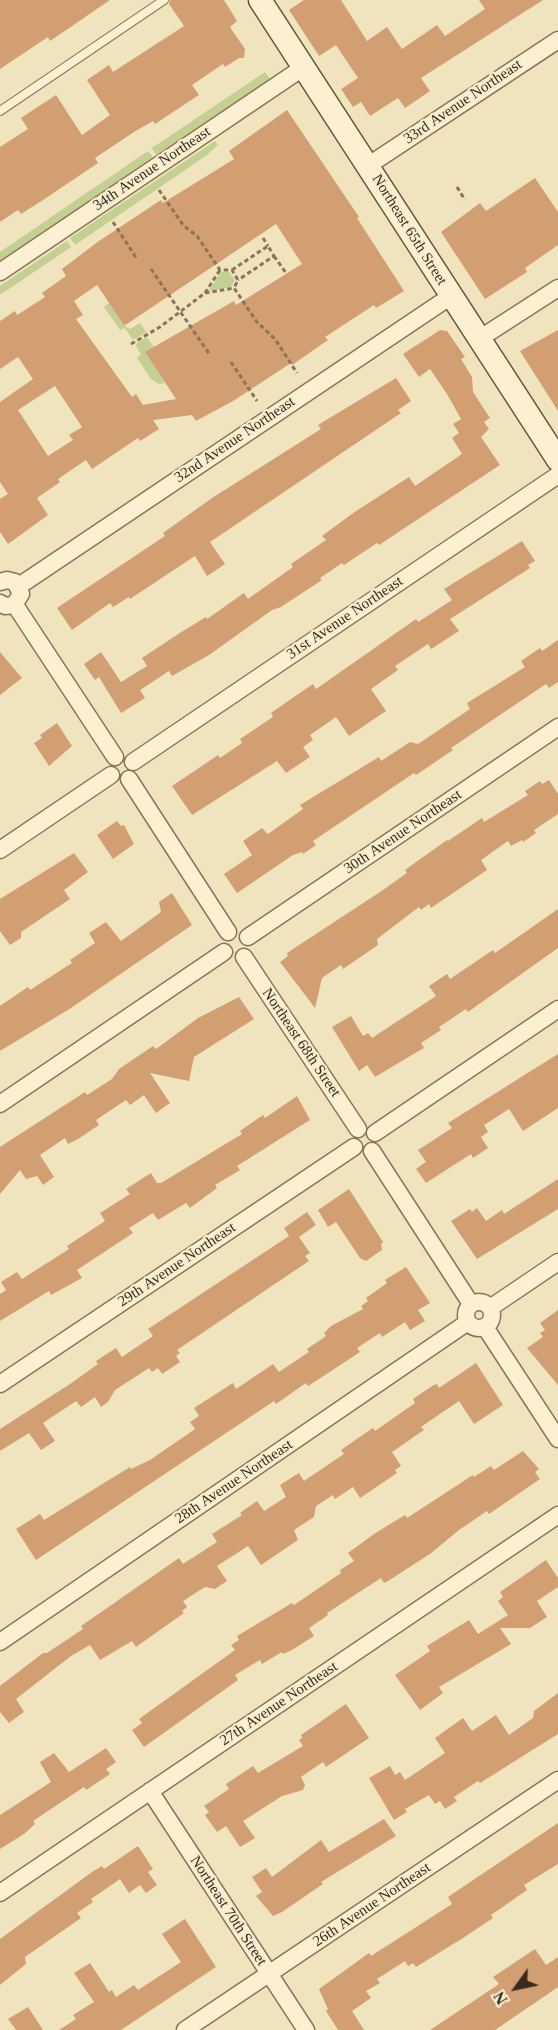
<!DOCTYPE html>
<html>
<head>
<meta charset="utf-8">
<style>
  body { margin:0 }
  #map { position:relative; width:558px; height:2030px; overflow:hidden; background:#f0e4bf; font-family:Georgia,serif }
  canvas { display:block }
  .north { position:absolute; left:486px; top:1958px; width:60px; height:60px; -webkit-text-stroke:4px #f7eecf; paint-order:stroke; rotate:237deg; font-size:16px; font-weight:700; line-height:24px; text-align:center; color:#392b1c }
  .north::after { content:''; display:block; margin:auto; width:21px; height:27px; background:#392b1c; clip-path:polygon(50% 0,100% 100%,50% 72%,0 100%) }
</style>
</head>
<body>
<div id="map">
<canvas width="558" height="2030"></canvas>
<div class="north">N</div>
</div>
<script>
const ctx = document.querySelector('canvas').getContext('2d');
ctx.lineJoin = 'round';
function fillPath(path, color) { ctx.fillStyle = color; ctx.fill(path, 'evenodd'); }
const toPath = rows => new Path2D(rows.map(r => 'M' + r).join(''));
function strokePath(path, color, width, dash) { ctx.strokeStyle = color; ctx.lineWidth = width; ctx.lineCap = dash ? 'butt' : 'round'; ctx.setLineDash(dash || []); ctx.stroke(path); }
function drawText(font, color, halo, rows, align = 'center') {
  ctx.font = font + ' Georgia,serif'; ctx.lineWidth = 4.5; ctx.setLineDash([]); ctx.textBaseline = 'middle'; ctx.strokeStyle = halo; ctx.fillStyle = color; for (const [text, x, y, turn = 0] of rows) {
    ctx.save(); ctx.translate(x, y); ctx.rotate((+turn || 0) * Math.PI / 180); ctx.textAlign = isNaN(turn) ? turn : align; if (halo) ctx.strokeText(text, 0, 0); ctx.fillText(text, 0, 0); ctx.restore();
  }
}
fillPath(toPath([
  [265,72,270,79,156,155,152,148],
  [215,141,218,145,207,155,75,245,70,238],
  [148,151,153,157,0,262,0,252],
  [67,241,71,247,0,295,0,286],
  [221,272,229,272,235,280,231,287,209,291],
  [109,303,126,327,130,329,140,323,146,332,133,340,125,328,120,330,104,307],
  [147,337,154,347,146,352,165,383,159,384,151,379,137,358,141,354,136,346,137,343]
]), '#c4cf92');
fillPath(toPath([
  [0,0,110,0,50,41,48,37,0,69],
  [170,0,224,0,237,21,230,27,245,49,244,58,239,58,225,67,223,64,192,85,199,95,155,124,153,121,134,132,95,158,98,163,43,200,21,214,18,210,0,222,0,147,28,129,21,118,56,95,82,135,110,115,87,80,109,65,113,72,184,26,169,4],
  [304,0,341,0,367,41,387,27,402,49,437,25,445,36,485,9,479,0,543,0,421,78,430,91,405,108,398,98,370,116,361,102,353,107,341,89,358,78,336,45,319,56,289,10],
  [287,110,359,217,357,218,404,291,376,308,374,305,325,337,328,340,292,365,291,363,233,401,196,421,192,415,153,420,159,429,140,441,138,438,92,469,86,460,58,479,60,482,37,498,48,515,8,544,0,532,0,499,8,494,0,482,0,402,33,379,18,357,0,369,0,321,15,311,17,315,45,297,42,293,66,276,62,269,99,241,161,200,163,203,234,159,229,151],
  [276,224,302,264,236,305,234,301,145,352,176,399,143,405,136,394,132,397,76,319,83,315,74,301,97,285,124,325,127,324],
  [55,386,82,427,69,435,73,440,48,456,18,410],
  [535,178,558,212,558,245,525,268,527,272,485,299,441,232,480,203,486,211],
  [440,330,447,331,465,357,461,359,472,377,473,392,490,418,484,422,489,429,481,437,500,465,379,545,377,543,344,565,342,563,320,578,322,580,281,607,272,610,209,655,172,676,169,671,140,690,145,698,121,713,99,677,95,680,84,664,101,652,121,682,147,666,142,658,183,631,206,617,207,619,244,593,248,599,293,567,291,564,326,540,322,536,356,511,409,477,415,486,462,454,452,438,459,433,453,424,461,419,447,394,430,369,419,377,403,354],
  [558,330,558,411,520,351],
  [396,378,411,401,398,410,401,413,210,542,225,564,207,576,195,556,130,599,129,597,113,607,110,603,72,630,57,608,165,536,163,533,212,498,321,429,318,425],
  [522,541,535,561,528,565,530,568,450,619,459,631,431,649,428,644,395,666,398,670,371,689,386,711,349,736,336,717,310,735,313,740,303,747,310,757,286,773,277,761,192,815,172,786,218,755,220,758,242,743,240,739,273,717,271,713,291,699,313,684,316,689,416,619,418,622,452,600,444,589],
  [558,640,558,682,549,688,546,684,451,748,453,750,416,775,414,773,313,841,316,845,303,854,302,852,293,855,237,893,224,874,252,855,243,841,262,828,268,834,303,809,300,805,379,757,381,761,410,742,418,744,470,709,467,703,525,667,521,661,540,648,542,651],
  [0,652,22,678,0,695],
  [57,723,72,746,49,766,34,743,42,738,40,735],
  [549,780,558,794,558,814,534,830,536,833,523,842,522,840,511,846,508,841,481,860,487,870,431,908,429,904,421,910,419,907,377,939,378,945,343,969,341,965,322,978,315,1008,280,962,288,956,287,953,380,892,407,873,405,870,447,840,448,841,482,818,484,822,528,795,525,791,540,781,542,784],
  [117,821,121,826,124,825,134,844,113,859,97,835],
  [74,853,88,872,64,890,70,899,21,932,21,938,10,945,0,931,0,899],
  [172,893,192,925,71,1008,0,1051,0,1006,28,987,30,990,72,963,70,960,95,943,89,933,106,922,121,941,161,912,159,902],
  [558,909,558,948,468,1012,466,1009,439,1027,441,1030,421,1043,424,1048,412,1055,375,1077,367,1065,359,1071,332,1027,351,1016,363,1036,368,1033,372,1038,436,996,429,986,447,974,450,979,493,950,495,953],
  [239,997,254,1019,194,1057,189,1081,150,1073,170,1103,156,1113,144,1095,130,1105,126,1100,96,1120,99,1125,78,1139,68,1144,65,1138,40,1155,54,1177,43,1185,37,1176,26,1179,20,1170,0,1194,0,1147,85,1092,87,1095,112,1079,119,1069,153,1046,156,1049,198,1018],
  [558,1054,558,1108,523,1131,509,1109,484,1125,488,1132,481,1137,488,1148,473,1158,471,1154,426,1183,416,1169,426,1162,418,1150,452,1128,448,1123],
  [297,1096,310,1120,237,1166,240,1170,215,1185,217,1188,190,1208,186,1203,158,1220,153,1213,129,1228,133,1233,77,1270,82,1278,51,1295,49,1291,0,1321,0,1294,6,1290,1,1282,17,1272,22,1279,69,1249,67,1246,105,1221,100,1213,130,1194,126,1189,151,1173,157,1183,161,1183,242,1134,240,1131,263,1115,265,1118],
  [558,1179,558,1209,477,1259,451,1221,470,1209,472,1212,477,1208,486,1221,502,1210,504,1214],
  [349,1189,383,1242,381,1244,382,1250,366,1261,360,1258,336,1222,328,1227,318,1210],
  [307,1212,316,1225,299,1237,310,1253,305,1256,309,1261,177,1350,180,1353,176,1356,180,1362,162,1374,158,1368,152,1372,149,1368,115,1390,108,1402,101,1407,95,1397,81,1407,76,1401,43,1423,55,1441,41,1450,29,1433,0,1451,0,1429,70,1384,98,1364,96,1361,116,1348,122,1357,153,1336,148,1329,289,1236,284,1228],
  [406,1267,430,1303,418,1310,425,1321,410,1330,405,1322,382,1337,380,1333,357,1348,360,1352,325,1375,308,1386,306,1383,276,1404,274,1401,36,1560,16,1529,40,1514,44,1520,130,1467,131,1469,150,1460,195,1429,190,1422,199,1416,194,1408,233,1383,236,1389,273,1364,279,1372,309,1352,307,1349,326,1336,324,1333,331,1326,363,1309,361,1306,368,1301,366,1298,387,1283,385,1280],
  [558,1310,558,1385,527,1348,543,1337,540,1333,545,1330,540,1323],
  [476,1363,503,1405,474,1424,459,1401,421,1427,424,1430,392,1452,401,1466,395,1470,397,1473,360,1498,353,1487,335,1499,333,1495,316,1506,314,1517,294,1530,298,1540,261,1565,248,1546,217,1566,227,1581,215,1589,205,1587,183,1601,187,1607,182,1611,184,1613,136,1647,132,1641,100,1660,90,1645,71,1656,16,1699,24,1712,9,1723,0,1712,0,1686,43,1653,47,1653,83,1629,81,1626,179,1558,183,1564,217,1542,212,1534,242,1515,240,1513,257,1501,264,1511,286,1497,280,1485,299,1473,304,1481,344,1454,341,1450,361,1436,373,1428,375,1431,415,1403,413,1399,432,1386,437,1384,439,1388],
  [523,1451,539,1469,535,1472,540,1479,489,1514,487,1511,459,1530,430,1554,388,1581,384,1583,381,1578,327,1613,328,1615,309,1628,314,1636,292,1650,283,1654,282,1652,262,1664,260,1660,235,1675,238,1680,144,1747,132,1730,142,1723,139,1719,235,1650,231,1645,239,1640,237,1636,292,1603,294,1605,341,1573,340,1570,354,1561,348,1553,374,1534,405,1515,407,1518,473,1475,474,1477,491,1466,494,1470],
  [546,1560,558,1578,558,1587,537,1601,547,1617,530,1628,500,1628,511,1644,439,1687,443,1693,420,1710,395,1675,430,1651,427,1646,469,1620,478,1634,508,1615,498,1601,503,1597,500,1592],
  [558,1693,558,1734,480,1783,478,1781,454,1797,457,1801,445,1809,440,1801,435,1804,429,1795,405,1809,407,1812,394,1820,369,1778,390,1766,395,1775,400,1772,405,1780,445,1753,435,1738,463,1718,472,1731,496,1715,509,1735,533,1718,534,1711],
  [346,1704,369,1738,326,1767,323,1762,301,1777,305,1785,303,1790,282,1796,243,1821,255,1838,240,1847,226,1826,217,1832,205,1815,209,1812,204,1806,229,1789,226,1784,253,1766,258,1773,303,1746,299,1740,302,1738,301,1735],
  [106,1748,116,1762,106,1769,110,1774,86,1790,84,1787,33,1821,35,1824,24,1834,0,1849,0,1815,51,1782,40,1762,54,1753,69,1772],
  [384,1819,396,1836,321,1882,323,1884,282,1912,273,1916,256,1896,262,1892,252,1877,266,1868,272,1877,321,1840,329,1852],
  [558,1823,558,1864,524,1885,527,1890,491,1915,493,1918,463,1938,416,1967,413,1963,408,1966,405,1961,377,1979,380,1983,366,1991,371,1998,352,2011,364,2030,338,2030,326,2011,328,2009,319,1989,369,1953,371,1956,452,1904,448,1897],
  [138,1846,153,1869,148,1872,157,1885,146,1893,140,1885,129,1893,120,1879,91,1899,93,1902,77,1913,81,1918,25,1957,26,1964,0,1985,0,1939,92,1872,102,1866,104,1869],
  [185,1919,216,1967,121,2030,59,2030,76,2019,73,2015,94,2002,74,1973,90,1963,109,1992,112,1990,116,1997,134,1985,138,1990,181,1962,162,1934],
  [535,1949,546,1965,558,1957,558,1987,495,2030,430,2030,499,1984,493,1977],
  [28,2007,43,2030,16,2030,8,2019]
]), '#d19f72');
const service = toPath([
  [0,111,164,0]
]);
const minor = toPath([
  [369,165,558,40],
  [0,272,304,67],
  [479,339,558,288],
  [0,582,7,580,15,582,21,594,14,605,5,606,0,603],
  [19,586,451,296],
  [15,605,115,757],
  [133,762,558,475],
  [129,779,228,932],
  [0,850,111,775],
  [248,937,558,727],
  [244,957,358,1129],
  [0,1104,224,952],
  [375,1133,558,1009],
  [372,1151,471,1304],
  '466 1315a13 13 0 1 1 26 0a13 13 0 1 1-26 0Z',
  [490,1308,558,1262],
  [485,1327,558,1439],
  [0,1384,354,1147],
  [0,1642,468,1322],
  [150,1791,306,2030],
  [0,1893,558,1515],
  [185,2030,558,1780]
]);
const secondary = toPath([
  [260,0,558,460]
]);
strokePath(service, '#8a7556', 10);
strokePath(minor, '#8a7556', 19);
strokePath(secondary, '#6c5539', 25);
strokePath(toPath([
  [457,187,465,200],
  [159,190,183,225,197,236,220,270,232,270,238,280,234,288],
  [113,222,137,259],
  [263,238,268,246],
  [274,256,286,273],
  [151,269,210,355],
  [232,270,268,246,274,256,238,280],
  [205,293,220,270],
  [131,344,160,327,205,293,234,288,257,322,275,339,297,373],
  [231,362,257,401]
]), '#8a7556', 3, [4.5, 3]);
strokePath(service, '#fbf1d2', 8);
strokePath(minor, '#fbf1d2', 16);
strokePath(secondary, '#fbf1d2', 22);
drawText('15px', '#392b1c', '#f7eecf', [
  ["33rd Avenue Northeast",463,102,-34],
  ["34th Avenue Northeast",152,169,-34],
  ["Northeast 65th Street",409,230,58],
  ["32nd Avenue Northeast",235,440,-34],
  ["31st Avenue Northeast",345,618,-34],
  ["30th Avenue Northeast",403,832,-34],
  ["Northeast 68th Street",301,1043,56],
  ["29th Avenue Northeast",177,1265,-34],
  ["28th Avenue Northeast",234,1482,-34],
  ["27th Avenue Northeast",279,1704,-34],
  ["26th Avenue Northeast",372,1905,-34],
  ["Northeast 70th Street",228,1911,57]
]);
</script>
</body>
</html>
